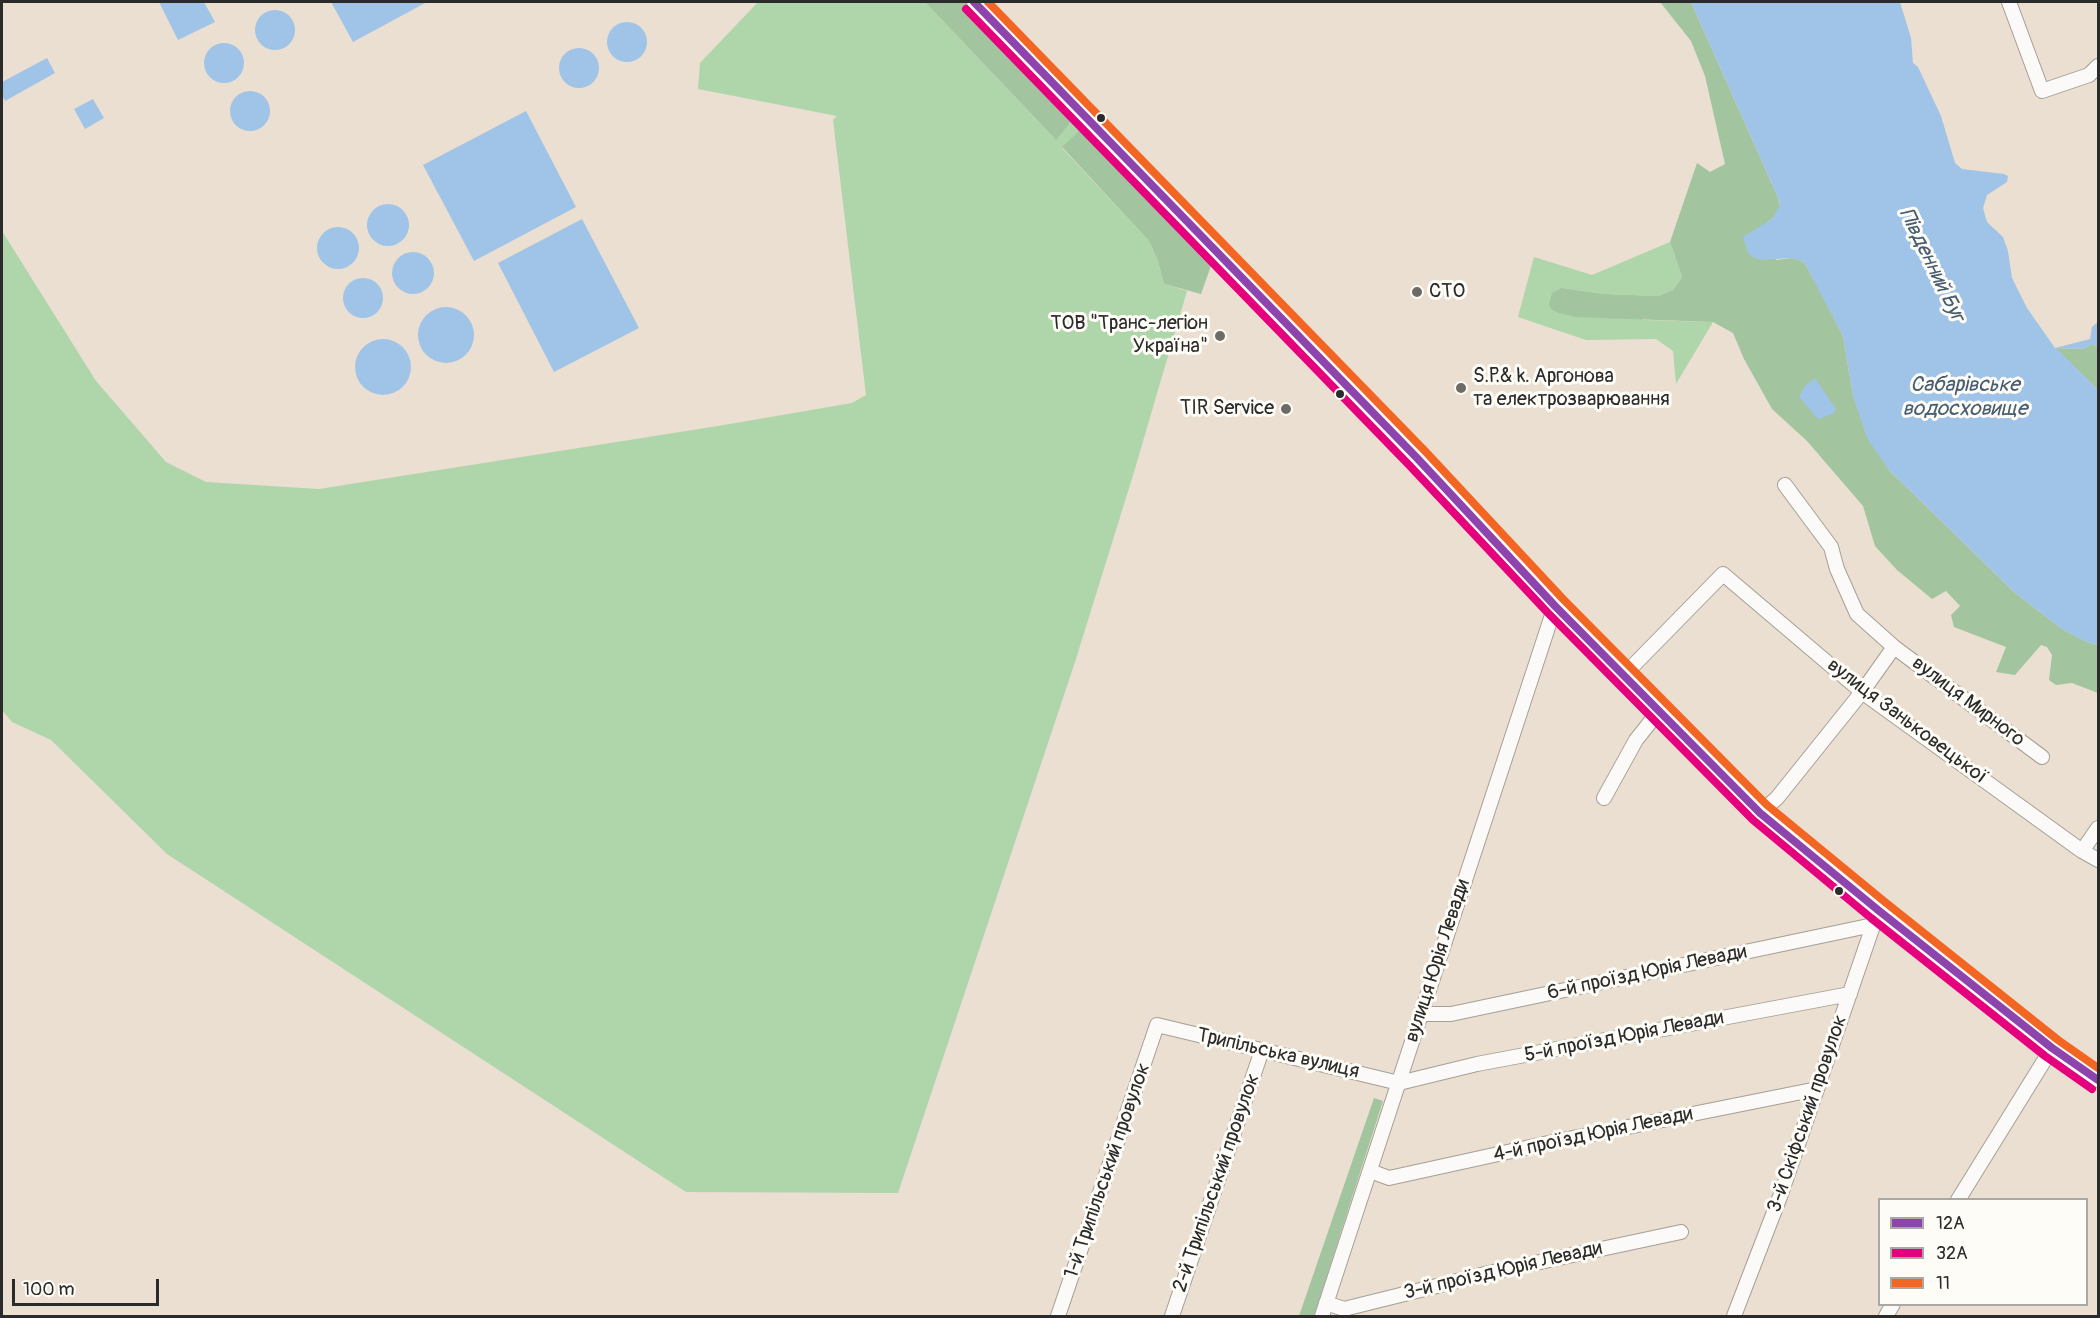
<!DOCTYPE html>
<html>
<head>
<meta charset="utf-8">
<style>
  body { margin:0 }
  #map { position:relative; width:2100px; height:1318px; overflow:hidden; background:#eadfd0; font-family:Pangolin,sans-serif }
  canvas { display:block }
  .frame { position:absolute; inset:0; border:3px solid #2b2b2b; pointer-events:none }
  .legend { position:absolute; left:1878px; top:1198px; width:210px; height:108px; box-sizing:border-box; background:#fdfcf7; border:2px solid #a9a8a5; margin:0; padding:8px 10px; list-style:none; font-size:18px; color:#2b2b2b }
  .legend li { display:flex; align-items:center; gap:12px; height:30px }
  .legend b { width:30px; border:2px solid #a9a8a5 }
  .scale { position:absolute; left:12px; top:1279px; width:147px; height:27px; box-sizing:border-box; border:3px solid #2b2b2b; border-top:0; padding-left:8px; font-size:18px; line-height:21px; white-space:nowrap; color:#2b2b2b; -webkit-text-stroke:4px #fdfcf7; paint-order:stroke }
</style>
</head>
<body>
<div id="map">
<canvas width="2100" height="1318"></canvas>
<div class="frame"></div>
<ul class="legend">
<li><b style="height:8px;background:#8e44ad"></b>12А</li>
<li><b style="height:8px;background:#e5007d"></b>32А</li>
<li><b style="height:8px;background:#f26522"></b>11</li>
</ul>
<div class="scale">100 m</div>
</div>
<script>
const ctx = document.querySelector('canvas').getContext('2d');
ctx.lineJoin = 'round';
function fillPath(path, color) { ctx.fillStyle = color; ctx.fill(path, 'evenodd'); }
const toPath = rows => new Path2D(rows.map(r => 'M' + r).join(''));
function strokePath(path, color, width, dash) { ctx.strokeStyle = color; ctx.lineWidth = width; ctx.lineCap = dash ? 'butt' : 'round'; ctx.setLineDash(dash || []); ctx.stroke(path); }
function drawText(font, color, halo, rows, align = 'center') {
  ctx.font = font + ' Pangolin,sans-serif'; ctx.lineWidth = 6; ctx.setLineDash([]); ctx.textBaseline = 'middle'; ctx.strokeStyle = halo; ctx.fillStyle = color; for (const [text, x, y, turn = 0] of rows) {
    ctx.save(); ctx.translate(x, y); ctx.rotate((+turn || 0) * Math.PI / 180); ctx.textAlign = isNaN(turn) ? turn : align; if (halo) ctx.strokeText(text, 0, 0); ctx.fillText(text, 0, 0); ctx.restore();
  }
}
fillPath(toPath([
  [758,2,925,2,1055,139,1071,120,1080,130,1062,148,1149,241,1158,261,1164,284,1187,291,1134,472,1075,662,898,1193,686,1192,167,854,51,740,12,722,2,710,2,231,96,381,166,462,206,482,319,489,718,426,852,403,866,395,833,120,837,116,698,89,700,63],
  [1670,242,1682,277,1673,290,1658,296,1604,294,1562,288,1644,320,1713,322,1676,384,1673,351,1656,339,1586,340,1518,317,1534,257,1592,275]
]), '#afd5ab');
fillPath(toPath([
  [925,2,965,2,1051,90,1068,109,1071,116,1069,124,1056,140],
  [1660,2,1691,2,1777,195,1780,206,1777,213,1772,219,1766,223,1776,260,1792,258,1804,262,1819,289,1843,336,1853,396,1889,470,2013,591,2062,629,2089,643,2098,645,2098,693,2072,683,2056,685,2049,680,2052,655,2047,647,2041,645,2015,675,1996,672,2006,647,1954,627,1951,615,1960,606,1946,591,1932,599,1897,570,1875,546,1863,506,1807,441,1772,409,1744,359,1733,333,1713,322,1575,317,1559,313,1552,310,1549,305,1552,293,1562,288,1604,294,1658,296,1673,290,1682,277,1670,242,1697,163,1710,172,1725,164,1705,76,1691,41],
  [1087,129,1212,263,1201,294,1164,284,1158,261,1149,241,1062,147,1080,130],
  [2092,344,2098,347,2098,390,2055,348,2083,349],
  [1374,1098,1383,1101,1314,1316,1299,1316]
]), '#a2c5a0');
fillPath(toPath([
  [159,2,204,2,215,22,178,40],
  [331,2,427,2,353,42],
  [1691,2,1900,2,1911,38,1913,63,1918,67,1941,116,1955,163,1962,169,2004,174,2008,176,2007,182,1987,195,1983,208,1987,222,2003,237,2008,251,2012,278,2027,308,2055,348,2090,339,2092,327,2098,322,2098,347,2092,344,2083,349,2056,348,2098,390,2098,645,2089,643,2062,629,2013,591,1889,470,1867,438,1853,396,1843,336,1804,262,1792,258,1761,260,1753,257,1748,253,1743,237,1772,219,1780,205,1777,195],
  '255 30a20 20 0 1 1 40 0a20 20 0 1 1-40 0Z',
  '607 42a20 20 0 1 1 40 0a20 20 0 1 1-40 0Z',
  '204 63a20 20 0 1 1 40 0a20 20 0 1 1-40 0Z',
  '559 68a20 20 0 1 1 40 0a20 20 0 1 1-40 0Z',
  [47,58,55,73,5,101,2,95,2,82],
  '230 111a20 20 0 1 1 40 0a20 20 0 1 1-40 0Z',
  [93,99,104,118,85,129,74,109],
  [526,111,576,207,474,261,423,165],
  '367 225a21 21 0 1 1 42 0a21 21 0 1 1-42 0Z',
  [582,219,639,328,554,372,498,263],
  '317 248a21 21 0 1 1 42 0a21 21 0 1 1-42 0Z',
  '392 273a21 21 0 1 1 42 0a21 21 0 1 1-42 0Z',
  '343 298a20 20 0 1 1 40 0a20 20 0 1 1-40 0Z',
  '418 335a28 28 0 1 1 56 0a28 28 0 1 1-56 0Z',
  '355 367a28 28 0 1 1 56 0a28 28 0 1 1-56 0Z',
  [1815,378,1836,409,1833,414,1818,419,1799,397,1805,386]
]), '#a0c4e7');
const minor = toPath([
  [974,2,1417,458,1555,606,1760,813,1878,910,2052,1048,2098,1080],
  [2009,2,2042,91,2089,75,2098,66],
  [1785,485,1831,547,1837,569,1857,614,1894,647,2042,757],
  [1624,675,1723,574,1862,692,2082,851,2098,860],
  [1604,798,1636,740,1659,711],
  [1760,813,1777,798,1862,692,1894,647],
  [2082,851,2098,828],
  [1421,1014,1451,1014,1873,925],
  [1370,1171,1389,1178,1553,1142,1817,1089],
  [1958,1200,2052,1048],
  [1326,1303,1344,1309,1493,1272,1681,1232],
  [1058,1316,1157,1025,1399,1083,1477,1064,1850,994],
  [1172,1316,1262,1050],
  [1322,1316,1555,606],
  [1734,1316,1781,1194,1875,920],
  [1886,1316,1893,1304]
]);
strokePath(minor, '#a59f96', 16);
strokePath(minor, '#fcfaf8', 14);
strokePath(toPath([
  [974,2,1417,458,1555,606,1760,813,1878,910,2052,1048,2098,1080]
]), '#8e44ad', 8);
strokePath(toPath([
  [966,9,1409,465,1548,613,1753,820,1871,918,2045,1056,2092,1089]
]), '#e5007d', 8);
strokePath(toPath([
  [988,2,1425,451,1563,599,1767,805,1885,902,2058,1040,2098,1068]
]), '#f26522', 8);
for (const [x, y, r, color] of [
  [1101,118,5,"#2b2b2b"],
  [1417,292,6,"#6e6a65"],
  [1220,336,6,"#6e6a65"],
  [1461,388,6,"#6e6a65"],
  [1340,394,5,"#2b2b2b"],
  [1286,409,6,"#6e6a65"],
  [1839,891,5,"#2b2b2b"]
]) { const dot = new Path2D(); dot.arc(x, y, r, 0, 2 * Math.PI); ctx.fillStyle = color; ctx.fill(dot); strokePath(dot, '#fdfcf7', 2); }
drawText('20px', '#2b2b2b', '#fdfcf7', [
  ["СТО",1429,292],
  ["ТОВ \"Транс-легіон",1208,324,"right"],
  ["Україна\"",1208,347,"right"],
  ["S.P.& k. Аргонова",1473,377],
  ["та електрозварювання",1473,400],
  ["TIR Service",1274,409,"right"]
], 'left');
drawText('20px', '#2b2b2b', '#fdfcf7', [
  ["вулиця Мирного",1968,702,37],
  ["вулиця Заньковецької",1907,722,37],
  ["вулиця Юрія Левади",1438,961,-72],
  ["6-й проїзд Юрія Левади",1647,973,-12],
  ["5-й проїзд Юрія Левади",1624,1037,-11],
  ["Трипільська вулиця",1278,1054,13],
  ["3-й Скіфський провулок",1808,1114,-71],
  ["4-й проїзд Юрія Левади",1593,1135,-12],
  ["1-й Трипільський провулок",1108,1171,-71],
  ["2-й Трипільський провулок",1217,1183,-71],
  ["3-й проїзд Юрія Левади",1503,1271,-13]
]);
drawText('italic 21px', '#495d70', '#fdfcf7', [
  ["Південний Буг",1931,265,64],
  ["Сабарівське",1965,386],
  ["водосховище",1965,410]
]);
</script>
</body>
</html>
